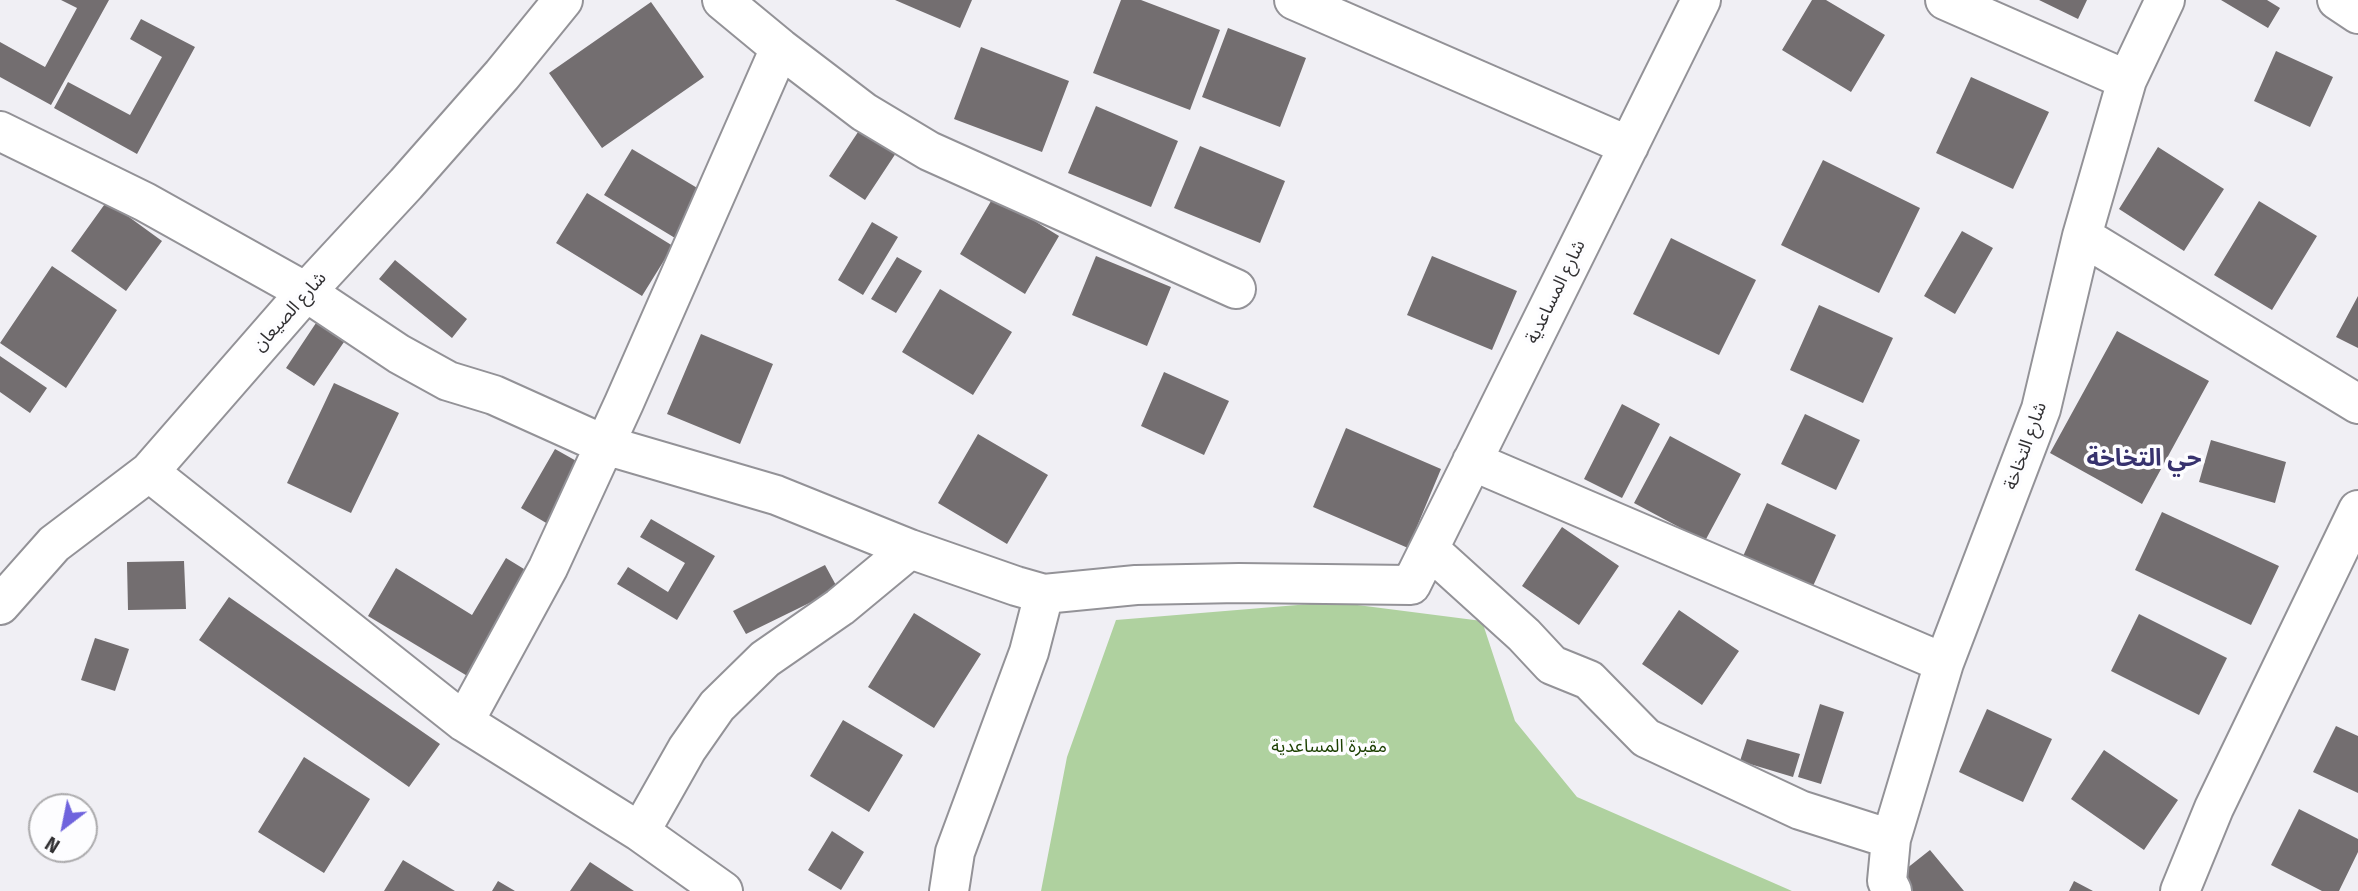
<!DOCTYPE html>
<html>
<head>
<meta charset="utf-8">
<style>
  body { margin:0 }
  #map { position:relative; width:2358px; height:891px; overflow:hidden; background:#f0eff4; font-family:"Fira Sans",sans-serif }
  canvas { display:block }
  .north { position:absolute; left:28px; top:793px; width:70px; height:70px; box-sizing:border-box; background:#fdfdff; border:2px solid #acabad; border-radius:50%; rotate:212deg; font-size:19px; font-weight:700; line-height:28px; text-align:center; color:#323133 }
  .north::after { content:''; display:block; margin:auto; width:24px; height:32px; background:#6f63dd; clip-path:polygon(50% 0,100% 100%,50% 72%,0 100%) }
</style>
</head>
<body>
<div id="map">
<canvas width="2358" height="891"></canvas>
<div class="north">N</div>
</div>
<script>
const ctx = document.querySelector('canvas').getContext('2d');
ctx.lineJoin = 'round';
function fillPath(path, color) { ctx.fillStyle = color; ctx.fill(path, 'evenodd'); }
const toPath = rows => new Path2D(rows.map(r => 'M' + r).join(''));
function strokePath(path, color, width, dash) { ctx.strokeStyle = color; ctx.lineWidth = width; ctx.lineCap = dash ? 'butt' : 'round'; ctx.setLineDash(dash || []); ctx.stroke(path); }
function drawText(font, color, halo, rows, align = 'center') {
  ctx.font = font + ' "Fira Sans","Noto Sans Arabic",sans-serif'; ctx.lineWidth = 7; ctx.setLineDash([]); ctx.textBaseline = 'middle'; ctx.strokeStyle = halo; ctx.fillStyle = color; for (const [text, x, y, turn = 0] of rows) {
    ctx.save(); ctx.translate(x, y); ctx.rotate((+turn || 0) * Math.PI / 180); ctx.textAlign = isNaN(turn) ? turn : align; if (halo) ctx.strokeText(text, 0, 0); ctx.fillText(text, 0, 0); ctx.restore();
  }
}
fillPath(toPath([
  [1334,602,1482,621,1515,721,1577,797,1792,891,1041,891,1067,757,1116,620]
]), '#afd19f');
fillPath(toPath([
  [61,0,109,0,51,105,0,77,0,42,45,67,77,8],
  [895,0,972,0,960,28],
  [1121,0,1141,0,1220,30,1190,110,1093,73],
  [1812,0,1826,0,1885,35,1851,92,1782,50],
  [2039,0,2087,0,2078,19],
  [2221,0,2267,0,2280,8,2268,28],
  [651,2,704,77,602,148,549,73],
  [141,19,195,47,137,154,54,108,68,82,130,115,162,57,130,39],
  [1228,28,1306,58,1280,127,1202,97],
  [981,47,1069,81,1042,152,954,119],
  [2276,51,2333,77,2310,127,2254,101],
  [1971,77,2049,112,2013,189,1936,153],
  [1096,106,1178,141,1151,207,1068,173],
  [860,129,896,153,865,200,829,176],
  [1200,146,1285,181,1260,243,1174,208],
  [2158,147,2224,189,2184,251,2119,209],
  [632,149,704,192,675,238,604,195],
  [1823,160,1920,208,1879,293,1781,245],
  [587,193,673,246,642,296,556,243],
  [994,196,1059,236,1025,294,960,254],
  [107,201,162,241,126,291,71,251],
  [2259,201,2317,236,2272,310,2214,275],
  [872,222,898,237,863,295,838,280],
  [1962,231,1993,248,1955,314,1924,296],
  [1671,238,1756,280,1719,355,1633,314],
  [1096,256,1171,287,1147,346,1072,315],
  [1432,256,1517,291,1492,350,1407,315],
  [897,257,922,271,896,313,871,299],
  [395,260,467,319,452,338,379,279],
  [52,266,117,310,66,388,0,343],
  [940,289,1012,332,973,395,902,352],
  [2358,296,2358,348,2336,337],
  [1819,305,1893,338,1863,403,1790,370],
  [316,323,344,342,314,386,286,368],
  [2117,331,2209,381,2142,504,2050,453],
  [701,334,773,364,740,444,667,414],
  [0,356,47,388,30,413,0,392],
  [1164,372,1229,401,1204,455,1141,426],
  [334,383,399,413,351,513,287,483],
  [1622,404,1660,424,1622,498,1584,479],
  [1805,414,1860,440,1836,490,1781,464],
  [1346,428,1441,469,1408,548,1313,507],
  [978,434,1048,475,1007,544,938,503],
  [1670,436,1741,474,1705,541,1634,503],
  [2211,440,2286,462,2275,503,2199,482],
  [555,449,587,467,553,527,521,508],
  [1767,503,1836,535,1809,595,1740,563],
  [2162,512,2279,566,2251,625,2135,570],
  [651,519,715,556,677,620,617,584,628,567,668,592,685,563,640,537],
  [1562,527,1619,566,1579,625,1522,586],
  [506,558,537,577,474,680,368,616,396,568,472,615],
  [184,561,186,609,128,610,127,562],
  [825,565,838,589,746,634,733,611],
  [229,597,440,744,409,787,199,640],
  [1679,610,1739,651,1702,705,1642,664],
  [914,613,981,654,934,728,868,687],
  [2139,614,2227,658,2199,715,2111,671],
  [95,638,129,649,115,691,81,680],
  [1820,704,1844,712,1821,784,1798,777],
  [1987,709,2052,739,2023,802,1959,772],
  [843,720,903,755,869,812,810,776],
  [2336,726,2358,736,2358,793,2313,772],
  [1747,739,1800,754,1793,777,1740,761],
  [2104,750,2178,800,2144,850,2071,799],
  [304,757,370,799,324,873,258,832],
  [2299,809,2358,839,2358,852,2339,891,2322,891,2271,865],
  [832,831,864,852,841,890,808,870],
  [1930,850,1964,891,1901,891,1892,880],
  [403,860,455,891,384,891],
  [590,862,634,891,570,891],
  [498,881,515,891,492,891],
  [2074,881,2093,891,2069,891]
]), '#736e70');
const minor = toPath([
  [722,0,780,48,864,112,929,151,1236,289],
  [1294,0,1629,146],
  [1945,0,2127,80],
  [2337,0,2358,14],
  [0,131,145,202,306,292,399,354,448,381,494,395,605,445,776,495,910,549,1016,586,1044,594,1029,652,955,852,949,891],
  [2082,236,2358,404],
  [1472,461,1944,663],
  [149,472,464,722,640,832,723,891],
  [1429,549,1524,635,1552,665,1589,680,1646,738,1800,810,1891,839],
  [1044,594,1136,585,1239,583,1411,585,1701,0],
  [0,605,54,544,149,472,306,292,406,184,502,75,563,0],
  [464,722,548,568,624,403,780,48],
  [640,832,687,749,717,706,765,659,840,607,910,549],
  [1892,891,1887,881,1891,839,1944,663,2041,409,2082,236,2127,80,2165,0],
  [2180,891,2214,808,2358,510]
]);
strokePath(minor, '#939297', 42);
strokePath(minor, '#fff', 38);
drawText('18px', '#323133', '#fdfdff', [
  ["شارع المساعدية",1556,292,-64],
  ["شارع الصيعان",290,312,-48],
  ["شارع التخاخة",2026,446,-70]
]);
drawText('18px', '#1b3f00', '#fdfdff', [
  ["مقبرة المساعدية",1329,747]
]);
drawText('bold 24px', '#37326e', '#fdfdff', [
  ["حي التخاخة",2144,459]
]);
</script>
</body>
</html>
